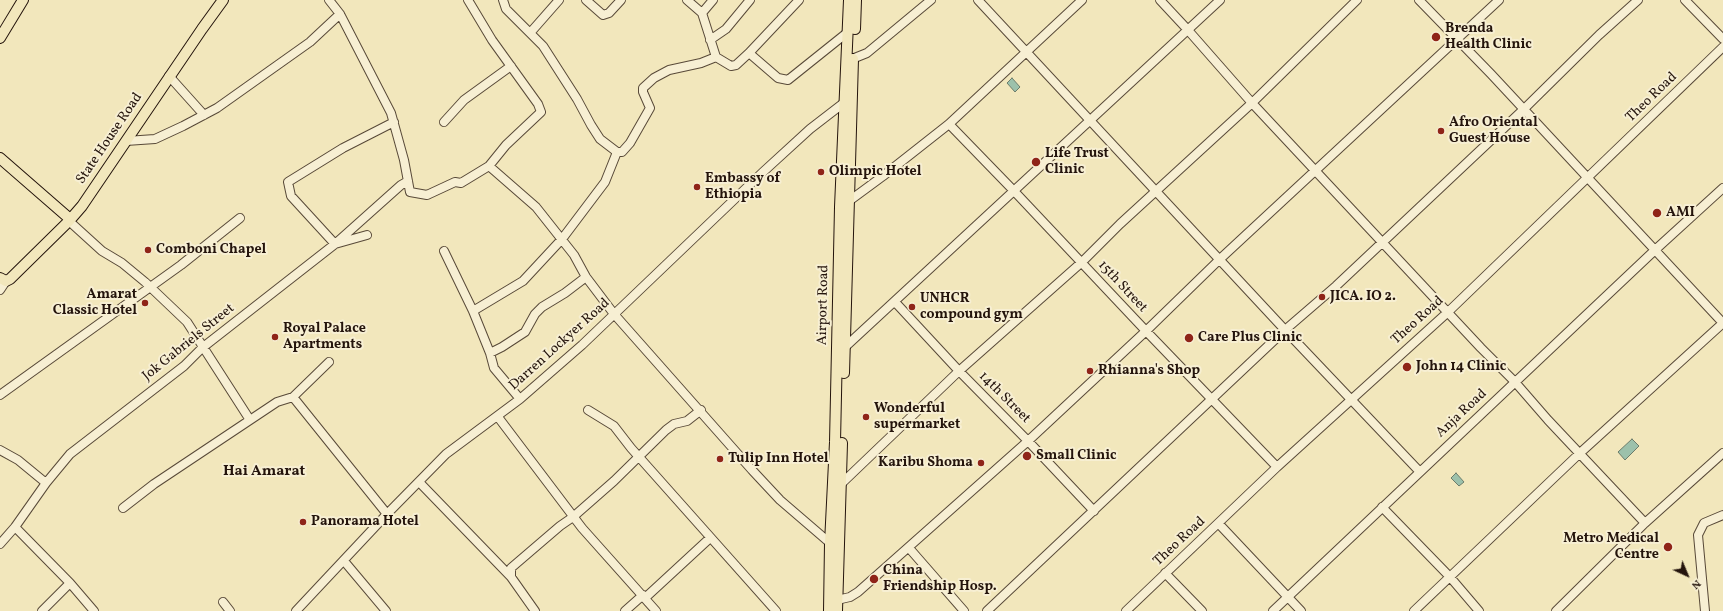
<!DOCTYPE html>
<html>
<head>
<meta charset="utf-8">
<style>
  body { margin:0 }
  #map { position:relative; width:1723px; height:611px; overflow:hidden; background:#f2e7bc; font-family:Vollkorn,serif }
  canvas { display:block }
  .north { position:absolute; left:1667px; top:555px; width:40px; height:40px; -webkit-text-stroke:3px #f7efd3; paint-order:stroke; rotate:136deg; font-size:11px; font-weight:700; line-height:16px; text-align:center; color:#24140c }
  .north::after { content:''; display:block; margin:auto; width:14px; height:18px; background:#24140c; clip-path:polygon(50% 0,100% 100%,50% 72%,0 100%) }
</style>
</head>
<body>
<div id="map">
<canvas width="1723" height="611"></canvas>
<div class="north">N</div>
</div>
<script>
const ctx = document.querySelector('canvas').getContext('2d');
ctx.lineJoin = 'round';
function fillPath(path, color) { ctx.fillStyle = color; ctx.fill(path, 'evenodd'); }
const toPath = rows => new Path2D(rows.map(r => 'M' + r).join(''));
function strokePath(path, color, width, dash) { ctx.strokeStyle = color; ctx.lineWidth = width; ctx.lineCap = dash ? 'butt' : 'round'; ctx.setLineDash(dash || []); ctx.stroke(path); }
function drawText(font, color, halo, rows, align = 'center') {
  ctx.font = font + ' Vollkorn,serif'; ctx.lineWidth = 4; ctx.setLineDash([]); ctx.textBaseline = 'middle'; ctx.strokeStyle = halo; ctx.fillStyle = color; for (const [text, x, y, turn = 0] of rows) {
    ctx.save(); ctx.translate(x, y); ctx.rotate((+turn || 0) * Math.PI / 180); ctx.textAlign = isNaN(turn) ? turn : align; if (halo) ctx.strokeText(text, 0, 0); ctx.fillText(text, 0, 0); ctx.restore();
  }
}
const water = toPath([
  [1012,78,1020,87,1015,92,1007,83,1012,78],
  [1632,439,1639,446,1625,460,1618,452,1632,439],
  [1456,473,1464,482,1459,486,1451,478,1456,473]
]);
fillPath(water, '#9cc1ab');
strokePath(water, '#6c7c6b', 1);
const minor = toPath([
  [329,0,340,14,391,113,404,160,410,192,427,195,455,182,461,183,489,166],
  [468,0,492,40,538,104,541,112,506,145,489,166,536,207,574,255,586,277,614,314,752,470,780,500,830,543],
  [503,0,506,9,543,46,577,99,591,125,600,139,617,152,622,152,630,143,650,108,643,92,643,88,654,78,669,70,701,63,716,57],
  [586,0,603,15,609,13,621,0],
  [687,0,702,13,716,57,731,66,736,65,749,53,799,0],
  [978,0,1285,330,1420,472],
  [1160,0,1187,29,1252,103,1481,348,1515,382,1548,420,1645,523],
  [1419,0,1491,74,1723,323],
  [1685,0,1723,39],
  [702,13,713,0],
  [530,33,559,0],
  [710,40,726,29,750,0],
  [749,53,778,78,788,80,848,32],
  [847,61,867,53,931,0],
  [169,76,204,115],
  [444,122,464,100,511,66],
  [949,124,1014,191,1146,331,1277,467],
  [126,141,155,139,183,126,217,108,310,42,340,14],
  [845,204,883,176,949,124,1082,0],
  [69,221,102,251,122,263,145,282,187,322,250,420],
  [367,235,335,244,291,196,288,182,343,148,394,122],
  [444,251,473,311,490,353,494,368,520,399],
  [0,290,6,281],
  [895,302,959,371,1028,441,1094,511],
  [473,311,523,281,562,239,605,182,617,152],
  [844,348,1220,0],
  [490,353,502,347,525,332,535,314,542,307,565,293,586,277],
  [0,395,181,265,240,218],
  [293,397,387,514],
  [588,410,614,426,631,448,776,611],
  [498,417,582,528,656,611],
  [0,450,18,460,46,483],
  [420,483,511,577],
  [838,485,841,484,959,371,1082,262,1120,224,1252,103,1357,0],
  [1382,507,1450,577,1479,611],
  [123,508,154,484,277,402,293,397,329,362],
  [1219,524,1301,611],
  [15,527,70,583,94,611],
  [0,544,15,527,46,483,70,454,184,366,202,348,335,244,401,185,408,181],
  [909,548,964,611],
  [344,561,386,611],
  [1165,573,1202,611],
  [645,598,710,538],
  [837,600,850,597,858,592,1028,441,1146,331,1220,259,1499,0],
  [223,602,230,611],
  [42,611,70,583],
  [296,611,387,514,446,454,520,399,582,345,763,172,810,129,845,102],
  [535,611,511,577,511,568,560,526,573,517,614,481,666,430,674,424,687,421,701,410],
  [625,611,643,595],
  [987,611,1285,330,1336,286,1523,110,1599,35,1638,0],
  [1126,611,1277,467,1448,312,1723,47],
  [1273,611,1655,250,1723,188],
  [1414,611,1580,453,1723,323],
  [1556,611,1645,523,1723,453],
  [1705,611,1698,535,1704,523,1723,515]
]);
const major = toPath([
  [855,29,856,0],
  [0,38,23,0],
  [0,158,70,219],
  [0,278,6,281,10,279,69,221,82,206,202,29,223,0],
  [844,373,853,59],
  [829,611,830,543,835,442,840,207,849,0],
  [837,611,842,443]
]);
strokePath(minor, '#584938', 10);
strokePath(major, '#24140c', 12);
strokePath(minor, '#f7efd3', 8);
strokePath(major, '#f2e7bc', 10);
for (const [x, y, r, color] of [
  [1436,37,5,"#8f2418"],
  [1441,131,4,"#8f2418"],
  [1036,162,5,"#8f2418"],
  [821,172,4,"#8f2418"],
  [697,187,4,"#8f2418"],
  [1657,213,5,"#8f2418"],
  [148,250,4,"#8f2418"],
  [1322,297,4,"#8f2418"],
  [145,303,4,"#8f2418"],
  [912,307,4,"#8f2418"],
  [275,337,4,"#8f2418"],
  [1189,338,5,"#8f2418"],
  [1407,367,5,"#8f2418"],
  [1090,371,4,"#8f2418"],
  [866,417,4,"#8f2418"],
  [1027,456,5,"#8f2418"],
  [720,459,4,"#8f2418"],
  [981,463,4,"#8f2418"],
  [303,522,4,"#8f2418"],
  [1668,547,5,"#8f2418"],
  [874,579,5,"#8f2418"]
]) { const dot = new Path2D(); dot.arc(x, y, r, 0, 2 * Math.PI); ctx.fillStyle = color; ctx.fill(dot); strokePath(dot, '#f7efd3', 1.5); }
drawText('bold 14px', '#24140c', '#f7efd3', [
  ["Brenda",1445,29],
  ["Health Clinic",1445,45],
  ["Afro Oriental",1449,123],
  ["Guest House",1449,139],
  ["Life Trust",1045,154],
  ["Clinic",1045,170],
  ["Olimpic Hotel",829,172],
  ["Embassy of",705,179],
  ["Ethiopia",705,195],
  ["AMI",1666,213],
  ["Comboni Chapel",156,250],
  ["Amarat",137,295,"right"],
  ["Classic Hotel",137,311,"right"],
  ["JICA. IO 2.",1330,297],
  ["UNHCR",920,299],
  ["compound gym",920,315],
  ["Royal Palace",283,329],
  ["Apartments",283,345],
  ["Care Plus Clinic",1198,338],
  ["John 14 Clinic",1416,367],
  ["Rhianna's Shop",1098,371],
  ["Wonderful",874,409],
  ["supermarket",874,425],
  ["Small Clinic",1036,456],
  ["Tulip Inn Hotel",728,459],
  ["Karibu Shoma",973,463,"right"],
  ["Panorama Hotel",311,522],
  ["Metro Medical",1659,539,"right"],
  ["Centre",1659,555,"right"],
  ["China",883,571],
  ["Friendship Hosp.",883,587]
], 'left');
drawText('14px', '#24140c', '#f7efd3', [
  ["Theo Road",1652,98,-44],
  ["State House Road",110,139,-56],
  ["15th Street",1122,287,47],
  ["Airport Road",824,305,-89],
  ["Theo Road",1418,321,-42],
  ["Jok Gabriels Street",189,343,-39],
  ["Darren Lockyer Road",560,345,-42],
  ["14th Street",1004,398,45],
  ["Anja Road",1462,414,-43],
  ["Theo Road",1180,542,-43]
]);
drawText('bold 15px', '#24140c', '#f7efd3', [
  ["Hai Amarat",264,472]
]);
</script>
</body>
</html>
